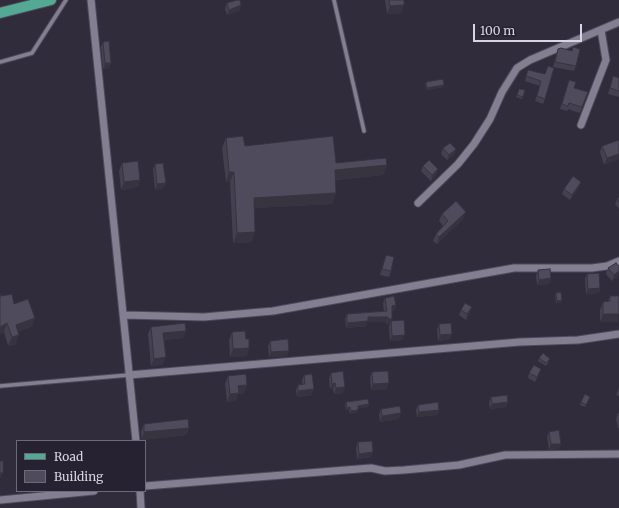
<!DOCTYPE html>
<html>
<head>
<meta charset="utf-8">
<style>
  body { margin:0 }
  #map { position:relative; width:619px; height:508px; overflow:hidden; background:#302c3c; font-family:Merriweather,serif }
  canvas { display:block }
  .legend { position:absolute; left:16px; top:440px; width:130px; height:52px; box-sizing:border-box; background:#262231; border:1px solid #6d6a77; margin:0; padding:5px 7px; list-style:none; font-size:12px; color:#d8d5e0 }
  .legend li { display:flex; align-items:center; gap:8px; height:20px }
  .legend b { width:20px; border:1px solid #6d6a77 }
  .scale { position:absolute; left:473px; top:24px; width:109px; height:18px; box-sizing:border-box; border:2px solid #d8d5e0; border-top:0; padding-left:5px; font-size:12px; line-height:14px; white-space:nowrap; color:#d8d5e0; -webkit-text-stroke:3px #262231; paint-order:stroke }
</style>
</head>
<body>
<div id="map">
<canvas width="619" height="508"></canvas>
<ul class="legend">
<li><b style="height:5px;background:#54a995"></b>Road</li>
<li><b style="height:11px;background:#4f4b5c"></b>Building</li>
</ul>
<div class="scale">100 m</div>
</div>
<script>
const ctx = document.querySelector('canvas').getContext('2d');
ctx.lineJoin = 'round';
const toPath = rows => new Path2D(rows.map(r => 'M' + r).join(''));
function strokePath(path, color, width, dash) { ctx.strokeStyle = color; ctx.lineWidth = width; ctx.lineCap = dash ? 'butt' : 'round'; ctx.setLineDash(dash || []); ctx.stroke(path); }
function fillPath(path, color) { ctx.fillStyle = color; ctx.fill(path, 'evenodd'); }
const lane = toPath([
  [334,0,364,131],
  [0,62,32,53,66,0],
  [0,386,129,375]
]);
const street = toPath([
  [91,0,136,441],
  [581,125,606,60,601,30],
  [418,203,458,164,474,144,490,119,502,92,517,68,530,60,619,22],
  [123,315,204,317,273,311,514,268,592,268,607,266,619,261],
  [129,375,520,342,578,340,619,334],
  [145,486,371,468,385,471,404,470,459,465,505,455,619,454],
  [140,491,141,508],
  [0,500,94,491]
]);
const primary = toPath([
  [0,13,51,0]
]);
strokePath(lane, '#4e4a57', 5.5);
strokePath(street, '#4e4a57', 9);
strokePath(primary, '#4e4a57', 12);
strokePath(lane, '#837e91', 3.5);
strokePath(street, '#837e91', 7);
strokePath(primary, '#54a995', 10);
fillPath(toPath([
  [385,0,404,0,404,5,401,13,387,14],
  [227,3,241,5,239,11,227,15,225,9],
  [103,42,111,63,109,68,103,69,101,47],
  [573,47,576,66,574,71,553,67,558,49,572,51],
  [528,70,545,74,545,99,543,104,535,101,540,86,525,81],
  [613,76,619,78,619,97,608,94],
  [569,80,574,88,588,92,580,113,568,109,567,111,560,109],
  [426,82,443,87,427,90,425,85],
  [519,89,525,90,522,99,516,97],
  [226,138,245,146,336,163,387,165,383,175,335,180,336,193,332,204,254,208,252,242,233,243,230,182,226,182,222,148],
  [619,140,604,165,600,152,602,146],
  [443,148,456,149,454,155,447,160,441,154],
  [122,163,140,180,138,187,121,190,119,171],
  [155,164,164,188,155,190,153,169],
  [423,166,436,175,431,181,421,171],
  [579,187,570,200,562,194,564,189],
  [619,197,619,209,615,204,617,199],
  [442,214,463,219,437,244,433,241,436,234,443,226,439,221],
  [386,255,391,271,389,277,380,275],
  [619,266,619,275,612,281,606,274,608,268],
  [538,270,551,278,549,284,537,285,536,276],
  [587,274,600,288,599,293,586,294,585,279],
  [556,293,561,303,556,303,555,295],
  [0,294,1,296,35,318,31,327,18,332,16,344,8,346,4,332,0,334],
  [610,296,618,322,600,322,600,310,603,302,608,301],
  [385,298,396,305,394,311,392,311,390,324,386,324,386,322,367,322,366,326,346,328,345,319,347,314,384,311,383,303],
  [461,310,470,313,466,320,459,315],
  [391,321,403,340,390,341,389,326],
  [439,324,452,334,450,339,438,341,437,330],
  [151,327,186,331,183,338,164,340,163,365,151,366,148,334],
  [232,332,246,339,247,356,230,357,229,340],
  [270,341,287,356,269,357,268,346],
  [539,358,549,362,546,366,538,361],
  [372,372,387,389,371,390,370,377],
  [331,373,343,393,334,394,333,389,330,389,329,378],
  [529,373,539,374,535,382,528,378],
  [304,375,312,395,297,397,296,390,298,385,302,384,302,380],
  [228,376,247,385,244,393,238,394,236,401,227,402,225,384],
  [619,387,619,396,616,395],
  [491,397,508,402,506,407,490,409,489,402],
  [590,397,585,407,580,405,581,402],
  [346,402,369,404,368,407,358,408,357,412,350,414,349,410,346,410,345,405],
  [418,405,439,410,437,415,417,417,416,410],
  [381,409,399,419,380,422,379,414],
  [618,413,619,413,619,428,618,428,616,419],
  [144,424,189,428,186,435,142,440,141,432],
  [549,432,559,449,549,450,547,437],
  [358,442,371,457,357,459,356,448]
]), '#44404f');
fillPath(toPath([
  [241,5,239,11,227,15,229,10],
  [404,5,401,13,387,14,390,6],
  [105,63,111,63,109,68,103,69],
  [444,85,443,87,427,90,427,88],
  [456,149,454,155,447,160,449,155],
  [619,154,619,159,604,165,607,158],
  [387,165,383,175,331,180,335,170],
  [438,169,436,175,431,181,432,175],
  [229,172,234,172,230,182,226,182],
  [140,180,138,187,121,190,124,182],
  [581,182,579,187,570,200,572,195],
  [166,183,164,188,155,190,157,184],
  [336,193,332,204,250,208,254,198],
  [466,212,463,219,437,244,439,237],
  [255,232,252,242,233,243,237,233],
  [619,271,619,275,612,281,614,275],
  [551,278,549,284,537,285,539,280],
  [600,288,599,293,586,294,588,289],
  [562,300,561,303,556,303,557,301],
  [396,305,394,311,390,311,392,306],
  [472,307,470,313,466,320,467,314],
  [603,314,619,314,618,322,600,322],
  [368,317,388,317,386,322,367,322,366,326,346,328,347,323],
  [35,318,31,327,13,334,16,325],
  [388,319,392,319,390,324,386,324],
  [7,323,4,332,0,334,0,327],
  [186,331,183,338,161,340,163,333],
  [452,334,450,339,438,341,440,335],
  [19,335,16,344,8,346,12,337],
  [405,335,403,340,390,341,392,336],
  [249,348,247,356,230,357,233,349],
  [289,351,287,356,269,357,271,352],
  [166,357,163,365,151,366,154,359],
  [335,383,333,389,330,389,332,384],
  [389,383,387,389,371,390,373,384],
  [247,385,244,393,238,394,236,401,227,402,230,394,238,386],
  [345,387,343,393,334,394,336,388],
  [314,389,312,395,297,397,298,391],
  [508,402,506,407,490,409,492,404],
  [369,404,368,407,357,409,358,406],
  [350,407,349,410,346,410,347,408],
  [358,410,357,412,350,414,351,411],
  [439,410,437,415,417,417,419,412],
  [401,413,399,419,380,422,382,416],
  [189,428,186,435,142,440,144,432],
  [551,444,561,444,559,449,549,450],
  [373,452,371,457,357,459,359,454],
  [0,473,3,473,1,478,0,478]
]), '#373440');
const building = toPath([
  [237,0,240,0,241,5,229,10,227,3,237,0],
  [389,0,404,0,404,5,390,6,389,0],
  [109,41,111,63,105,63,103,42,109,41],
  [573,47,580,49,576,66,555,62,558,49,561,48,572,51,573,47],
  [548,66,554,68,545,99,537,96,541,81,526,76,528,70,545,74,548,66],
  [613,76,619,78,619,91,610,88,613,76],
  [443,79,444,85,427,88,426,82,443,79],
  [569,80,576,82,574,88,588,92,582,107,569,103,568,106,562,104,569,80],
  [519,89,525,90,523,97,517,95,519,89],
  [243,136,245,146,333,136,336,163,386,158,387,165,335,170,336,193,254,198,255,232,237,233,234,172,229,172,226,138,243,136],
  [619,140,619,154,607,158,602,146,619,140],
  [450,143,456,149,449,155,443,148,450,143],
  [429,160,438,169,432,175,423,166,429,160],
  [138,161,140,180,124,182,122,163,138,161],
  [163,163,166,183,157,184,155,164,163,163],
  [573,176,581,182,572,195,564,189,573,176],
  [619,197,619,202,617,199,619,197],
  [456,201,466,212,439,237,436,234,448,221,442,214,456,201],
  [386,255,394,257,391,271,382,269,386,255],
  [616,263,619,266,619,271,614,275,608,268,616,263],
  [550,269,551,278,539,280,538,270,550,269],
  [599,273,600,288,588,289,587,274,599,273],
  [561,292,562,300,557,301,556,293,561,292],
  [0,294,1,296,12,294,14,304,28,299,35,318,16,325,19,335,12,337,7,323,0,327,0,294],
  [394,296,396,305,392,306,392,319,388,319,388,317,368,317,368,321,347,323,347,314,387,311,385,298,394,296],
  [610,296,619,296,619,314,603,314,603,302,610,301,610,296],
  [465,303,472,307,467,314,461,310,465,303],
  [404,320,405,335,392,336,391,321,404,320],
  [185,323,186,331,163,333,166,357,154,359,151,327,185,323],
  [451,323,452,334,440,335,439,324,451,323],
  [245,331,246,339,249,339,249,348,233,349,232,332,245,331],
  [288,339,289,351,271,352,270,341,288,339],
  [543,353,550,359,546,363,539,358,543,353],
  [534,365,541,369,537,377,529,373,534,365],
  [343,371,345,387,336,388,335,383,332,384,331,373,343,371],
  [388,371,389,383,373,384,372,372,388,371],
  [246,374,247,385,238,386,239,393,230,394,228,376,246,374],
  [312,374,314,389,298,391,298,385,305,384,304,375,312,374],
  [585,394,590,397,586,405,581,402,585,394],
  [507,395,508,402,492,404,491,397,507,395],
  [368,399,369,404,358,406,358,410,351,411,350,407,347,408,346,402,368,399],
  [438,402,439,410,419,412,418,405,438,402],
  [400,406,401,413,382,416,381,409,400,406],
  [188,419,189,428,144,432,144,424,188,419],
  [559,430,561,444,551,444,549,432,559,430],
  [372,441,373,452,359,454,358,442,372,441],
  [0,461,3,461,3,473,0,473,0,461]
]);
fillPath(building, '#4f4b5c');
strokePath(building, '#373440', 1);
</script>
</body>
</html>
